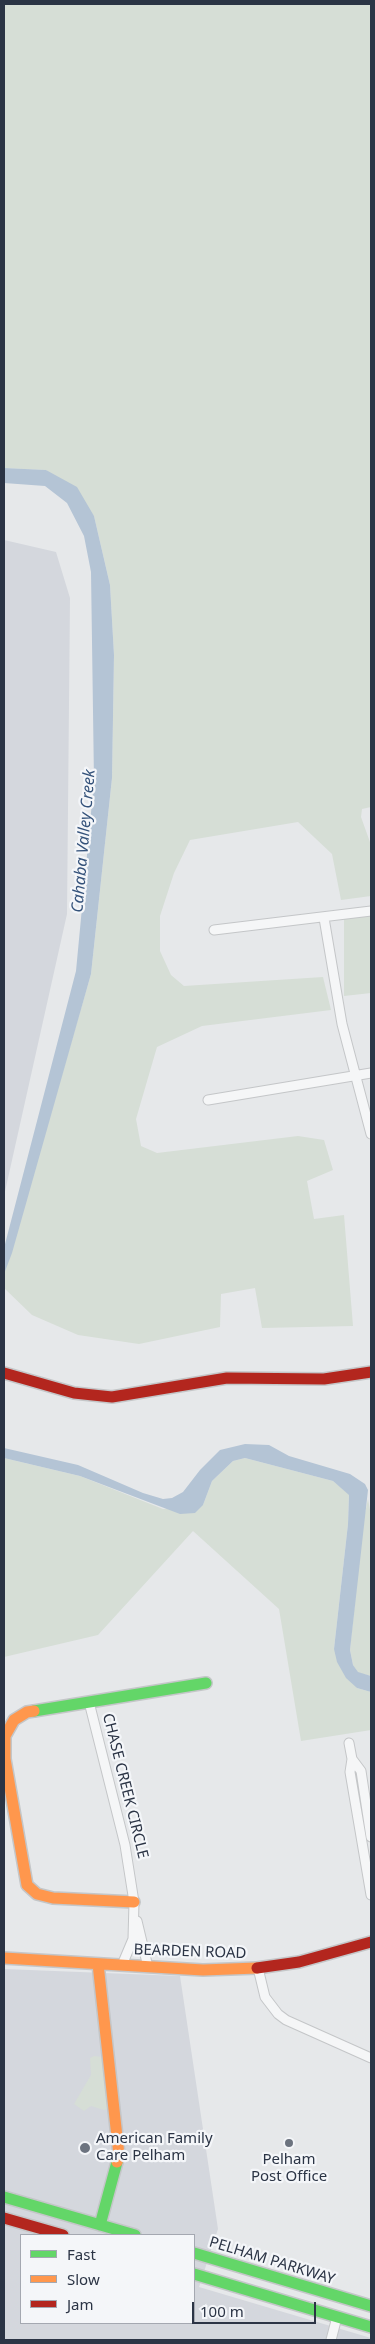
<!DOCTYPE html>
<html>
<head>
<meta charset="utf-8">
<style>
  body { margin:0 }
  #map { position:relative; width:375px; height:2344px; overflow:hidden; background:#e6e8ea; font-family:"Noto Sans",sans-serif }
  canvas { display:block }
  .frame { position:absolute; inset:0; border:5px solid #2b3445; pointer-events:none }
  .legend { position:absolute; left:20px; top:2234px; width:175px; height:90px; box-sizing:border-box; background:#f4f6f9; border:1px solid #a4a8b1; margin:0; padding:6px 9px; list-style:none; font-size:15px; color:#2b3445 }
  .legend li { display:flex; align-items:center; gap:10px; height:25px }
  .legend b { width:25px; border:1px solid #a4a8b1 }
  .scale { position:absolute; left:192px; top:2302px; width:124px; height:22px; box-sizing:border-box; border:2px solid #2b3445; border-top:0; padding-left:6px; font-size:15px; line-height:18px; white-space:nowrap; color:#2b3445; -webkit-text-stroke:4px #f4f6f9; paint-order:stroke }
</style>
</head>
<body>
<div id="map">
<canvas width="375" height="2344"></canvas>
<div class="frame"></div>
<ul class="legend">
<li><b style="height:6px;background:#63d668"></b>Fast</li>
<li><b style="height:6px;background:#ff974d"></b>Slow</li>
<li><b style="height:6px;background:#b3261e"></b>Jam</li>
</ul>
<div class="scale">100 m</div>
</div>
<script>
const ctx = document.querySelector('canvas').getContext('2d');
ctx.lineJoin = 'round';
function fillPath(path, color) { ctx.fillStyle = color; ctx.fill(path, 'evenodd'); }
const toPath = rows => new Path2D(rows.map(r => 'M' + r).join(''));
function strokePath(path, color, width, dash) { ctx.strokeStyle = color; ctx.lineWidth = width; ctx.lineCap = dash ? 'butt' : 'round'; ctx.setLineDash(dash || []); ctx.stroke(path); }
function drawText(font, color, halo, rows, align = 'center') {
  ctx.font = font + ' "Noto Sans",sans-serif'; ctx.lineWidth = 4.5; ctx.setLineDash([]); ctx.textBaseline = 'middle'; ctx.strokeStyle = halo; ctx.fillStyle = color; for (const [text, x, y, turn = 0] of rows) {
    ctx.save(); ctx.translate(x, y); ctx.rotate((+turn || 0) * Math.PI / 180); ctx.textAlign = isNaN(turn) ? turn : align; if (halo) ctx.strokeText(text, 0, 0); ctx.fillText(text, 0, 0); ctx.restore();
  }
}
fillPath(toPath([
  [4,540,56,552,70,598,67,914,4,1196],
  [4,1969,180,1976,218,2229,199,2287,371,2338,371,2340,4,2340],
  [21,2235,194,2235,194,2323,21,2323]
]), '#d4d7dd');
fillPath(toPath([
  [4,4,371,4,371,807,362,809,361,817,371,845,371,896,341,900,332,854,298,822,190,840,174,873,160,916,160,951,171,975,184,986,323,977,331,1010,202,1026,157,1047,136,1119,141,1146,157,1153,298,1136,324,1140,333,1170,307,1181,314,1219,344,1215,353,1326,262,1328,255,1288,221,1294,220,1327,139,1344,78,1335,32,1315,4,1288,4,1274,91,974,112,778,114,655,110,585,94,516,46,470,4,468],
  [371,915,371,993,344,996,344,918],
  [4,1458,80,1476,163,1509,203,1505,212,1481,233,1461,245,1458,333,1481,349,1494,348,1524,334,1649,357,1688,371,1692,371,1730,301,1741,279,1609,193,1531,98,1635,4,1657],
  [368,1499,371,1515,371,1676,358,1673,353,1665,350,1650,363,1522],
  [94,2056,103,2057,110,2108,104,2110,91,2106,84,2111,74,2104,91,2075,90,2058]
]), '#d6ded6');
fillPath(toPath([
  [4,468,46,470,77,487,94,516,110,585,114,655,112,778,91,974,12,1253,4,1274,4,1248,76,971,94,781,91,572,84,536,67,503,45,486,4,483],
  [245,1444,269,1445,289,1456,350,1474,365,1484,368,1490,350,1650,353,1665,358,1672,371,1676,371,1692,357,1688,346,1678,337,1662,334,1649,348,1524,349,1495,333,1481,245,1458,233,1461,212,1481,203,1505,195,1513,180,1514,80,1476,4,1458,4,1448,78,1465,143,1493,163,1499,172,1498,183,1492,200,1470,220,1450]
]), '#b4c4d5');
const street = toPath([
  [324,918,342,1024,371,1134],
  [214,930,371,911],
  [208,1100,371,1073],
  [89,1702,125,1845,134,1902,133,1939,122,1965],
  [349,1743,352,1759,350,1772,371,1895],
  [352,1759,361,1771,371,1837],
  [137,1921,148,1967],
  [258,1968,265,1997,278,2014,286,2020,371,2058],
  [331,2340,337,2317]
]);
const fast = toPath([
  [34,1711,206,1683],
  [4,2197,135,2235],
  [100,2225,117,2162],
  [194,2253,371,2306],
  [194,2274,371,2327]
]);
const slow = toPath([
  [34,1711,27,1712,14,1720,5,1736,5,1759,27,1885,37,1894,53,1898,134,1902],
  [4,1958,203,1970,257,1968],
  [98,1964,119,2155,117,2162]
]);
const jam = toPath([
  [4,1373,74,1393,112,1397,227,1378,324,1379,371,1372],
  [257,1968,299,1962,371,1942],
  [4,2218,63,2235]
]);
strokePath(street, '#c4c6c8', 11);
strokePath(fast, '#c4c6c8', 14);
strokePath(slow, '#c4c6c8', 14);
strokePath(jam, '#c4c6c8', 14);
strokePath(street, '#f5f6f7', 9);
strokePath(fast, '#63d668', 11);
strokePath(slow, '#ff974d', 11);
strokePath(jam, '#b3261e', 11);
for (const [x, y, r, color] of [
  [289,2143,5,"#6c737f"],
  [85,2148,6,"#6c737f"]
]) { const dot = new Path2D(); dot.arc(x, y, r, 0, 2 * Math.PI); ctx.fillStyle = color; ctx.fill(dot); strokePath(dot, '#f4f6f9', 2); }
drawText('15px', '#2b3445', '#f4f6f9', [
  ["CHASE CREEK CIRCLE",125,1786,76],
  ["BEARDEN ROAD",190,1952,2],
  ["PELHAM PARKWAY",272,2261,17]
]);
drawText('15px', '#2b3445', '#f4f6f9', [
  ["American Family",96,2139],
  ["Care Pelham",96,2156],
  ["Pelham",289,2160,"center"],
  ["Post Office",289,2177,"center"]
], 'left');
drawText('italic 16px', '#34527a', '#f4f6f9', [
  ["Cahaba Valley Creek",84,841,-85]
]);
</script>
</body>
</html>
